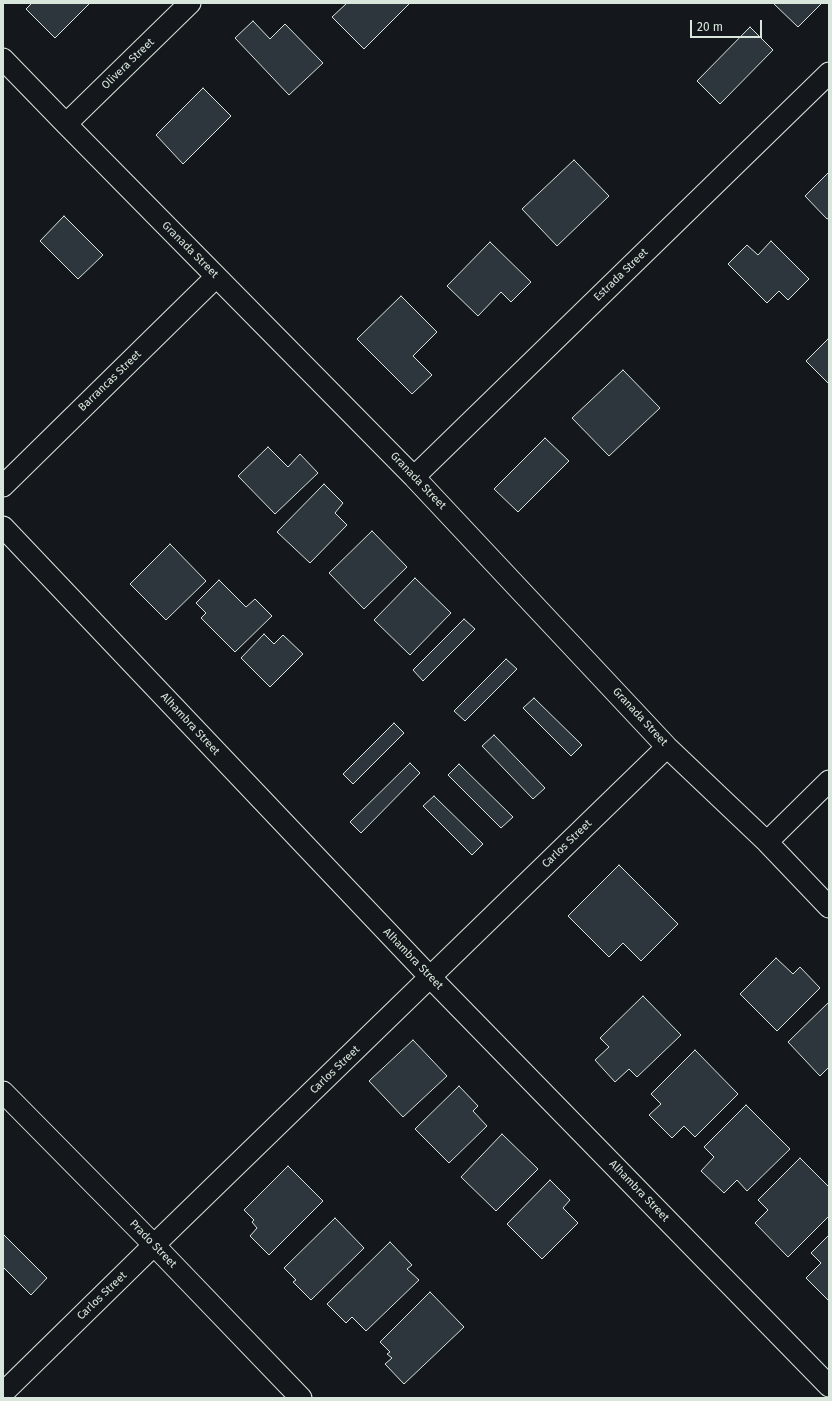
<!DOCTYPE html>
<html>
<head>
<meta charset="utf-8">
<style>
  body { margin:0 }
  #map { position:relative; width:832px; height:1401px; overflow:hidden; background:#14181c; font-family:"Fira Sans",sans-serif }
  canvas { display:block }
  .frame { position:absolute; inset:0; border:4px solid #d8e6dc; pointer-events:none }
  .scale { position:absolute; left:690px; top:20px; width:72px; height:18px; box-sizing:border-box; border:2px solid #d8e6dc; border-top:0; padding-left:5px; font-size:12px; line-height:14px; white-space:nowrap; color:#d8e6dc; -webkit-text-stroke:3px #14181c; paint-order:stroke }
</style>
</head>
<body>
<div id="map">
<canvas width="832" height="1401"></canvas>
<div class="frame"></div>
<div class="scale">20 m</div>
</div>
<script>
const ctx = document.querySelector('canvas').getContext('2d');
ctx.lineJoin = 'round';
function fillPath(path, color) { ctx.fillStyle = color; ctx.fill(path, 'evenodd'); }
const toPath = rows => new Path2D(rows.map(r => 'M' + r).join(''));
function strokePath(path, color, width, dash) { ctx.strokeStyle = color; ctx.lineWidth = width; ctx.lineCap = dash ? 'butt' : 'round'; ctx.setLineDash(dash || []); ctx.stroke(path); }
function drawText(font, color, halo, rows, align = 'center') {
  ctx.font = font + ' "Fira Sans",sans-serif'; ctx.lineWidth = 3; ctx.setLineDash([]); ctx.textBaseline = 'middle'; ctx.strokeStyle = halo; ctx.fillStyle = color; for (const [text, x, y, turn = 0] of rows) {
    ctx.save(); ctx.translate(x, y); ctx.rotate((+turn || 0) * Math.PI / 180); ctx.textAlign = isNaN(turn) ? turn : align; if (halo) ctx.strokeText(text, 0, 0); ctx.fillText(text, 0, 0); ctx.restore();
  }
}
const building = toPath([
  [32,3,90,3,55,38,26,9,32,3],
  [347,3,410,3,364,49,332,17,347,3],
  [773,3,822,3,798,27,773,3],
  [253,21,270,39,285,24,323,63,289,95,235,38,253,21],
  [750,27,773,50,720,104,697,81,750,27],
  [203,88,231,116,183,164,156,135,203,88],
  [574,160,609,196,557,246,522,209,574,160],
  [829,172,829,218,827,219,805,196,829,172],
  [64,216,103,255,78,279,40,241,64,216],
  [771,241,809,279,788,300,779,291,767,303,728,264,747,245,758,255,771,241],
  [490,242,531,282,511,302,501,292,478,316,447,286,490,242],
  [401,296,437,332,413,356,432,375,412,394,357,339,401,296],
  [828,339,829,339,829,384,806,361,828,339],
  [623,370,660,408,609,456,572,418,623,370],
  [545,438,569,461,518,512,494,489,545,438],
  [268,447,288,467,300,454,318,473,275,514,238,476,268,447],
  [324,484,343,503,335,513,347,525,310,563,277,532,324,484],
  [372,531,407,567,364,609,329,573,372,531],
  [170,544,206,581,166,620,130,584,170,544],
  [415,578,451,613,410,655,374,620,415,578],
  [219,580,246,607,255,599,272,616,235,652,201,618,206,613,196,603,219,580],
  [464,619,475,629,423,681,413,670,464,619],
  [264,634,274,644,283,635,303,654,270,687,241,658,264,634],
  [506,659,517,669,465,721,454,711,506,659],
  [534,698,582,745,571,756,523,708,534,698],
  [394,723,404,733,353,784,343,774,394,723],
  [494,735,545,788,533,799,482,746,494,735],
  [410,763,420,773,361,833,350,822,410,763],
  [459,764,513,817,501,828,448,775,459,764],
  [434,796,483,844,472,855,423,806,434,796],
  [619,865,678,924,641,961,623,943,609,957,568,916,619,865],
  [776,958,793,974,800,967,820,988,777,1031,740,994,776,958],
  [643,996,681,1035,637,1077,629,1069,615,1082,595,1060,609,1047,600,1038,643,996],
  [829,1002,829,1067,820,1076,788,1042,829,1002],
  [413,1040,447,1076,403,1117,369,1081,413,1040],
  [695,1050,738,1094,695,1137,684,1126,672,1138,649,1115,661,1104,651,1094,695,1050],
  [459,1086,478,1106,473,1111,487,1126,449,1163,415,1129,459,1086],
  [746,1105,790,1149,747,1191,737,1180,724,1193,701,1171,714,1157,704,1147,746,1105],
  [502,1134,538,1169,496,1211,461,1177,502,1134],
  [800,1158,829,1187,829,1216,788,1257,755,1223,768,1210,758,1200,800,1158],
  [288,1166,323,1201,269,1255,250,1236,257,1228,252,1222,254,1220,244,1210,288,1166],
  [550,1180,570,1200,563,1208,578,1223,542,1259,507,1224,550,1180],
  [335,1218,364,1248,311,1300,293,1282,296,1280,284,1268,335,1218],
  [3,1234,47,1278,31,1295,3,1267,3,1234],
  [829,1235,829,1301,806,1278,821,1263,811,1253,829,1235],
  [390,1242,412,1265,407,1269,419,1280,366,1331,352,1317,346,1323,327,1304,390,1242],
  [430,1292,464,1327,404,1384,385,1364,392,1358,387,1354,390,1352,380,1342,430,1292]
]);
fillPath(building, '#2c363c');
strokePath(building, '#d8e6dc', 1);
const street = toPath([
  [3,59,66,124,414,477,667,747,767,842,829,907],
  [66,124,190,3],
  [414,477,829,73],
  [3,486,216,277],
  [3,527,430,977,829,1386],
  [767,842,829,781],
  [3,1092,154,1245,301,1398],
  [3,1393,154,1245,667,747]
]);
strokePath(street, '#d8e6dc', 23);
strokePath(street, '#14181c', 21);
drawText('11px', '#d8e6dc', '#14181c', [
  ["Olivera Street",128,64,-44],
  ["Granada Street",190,250,45],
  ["Estrada Street",621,275,-44],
  ["Barrancas Street",110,381,-44],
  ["Granada Street",418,481,46],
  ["Granada Street",640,717,47],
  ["Alhambra Street",190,724,47],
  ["Carlos Street",567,844,-44],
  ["Alhambra Street",413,959,46],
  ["Carlos Street",335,1070,-44],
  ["Alhambra Street",639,1191,46],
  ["Prado Street",153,1244,46],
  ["Carlos Street",102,1296,-44]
]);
</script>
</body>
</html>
